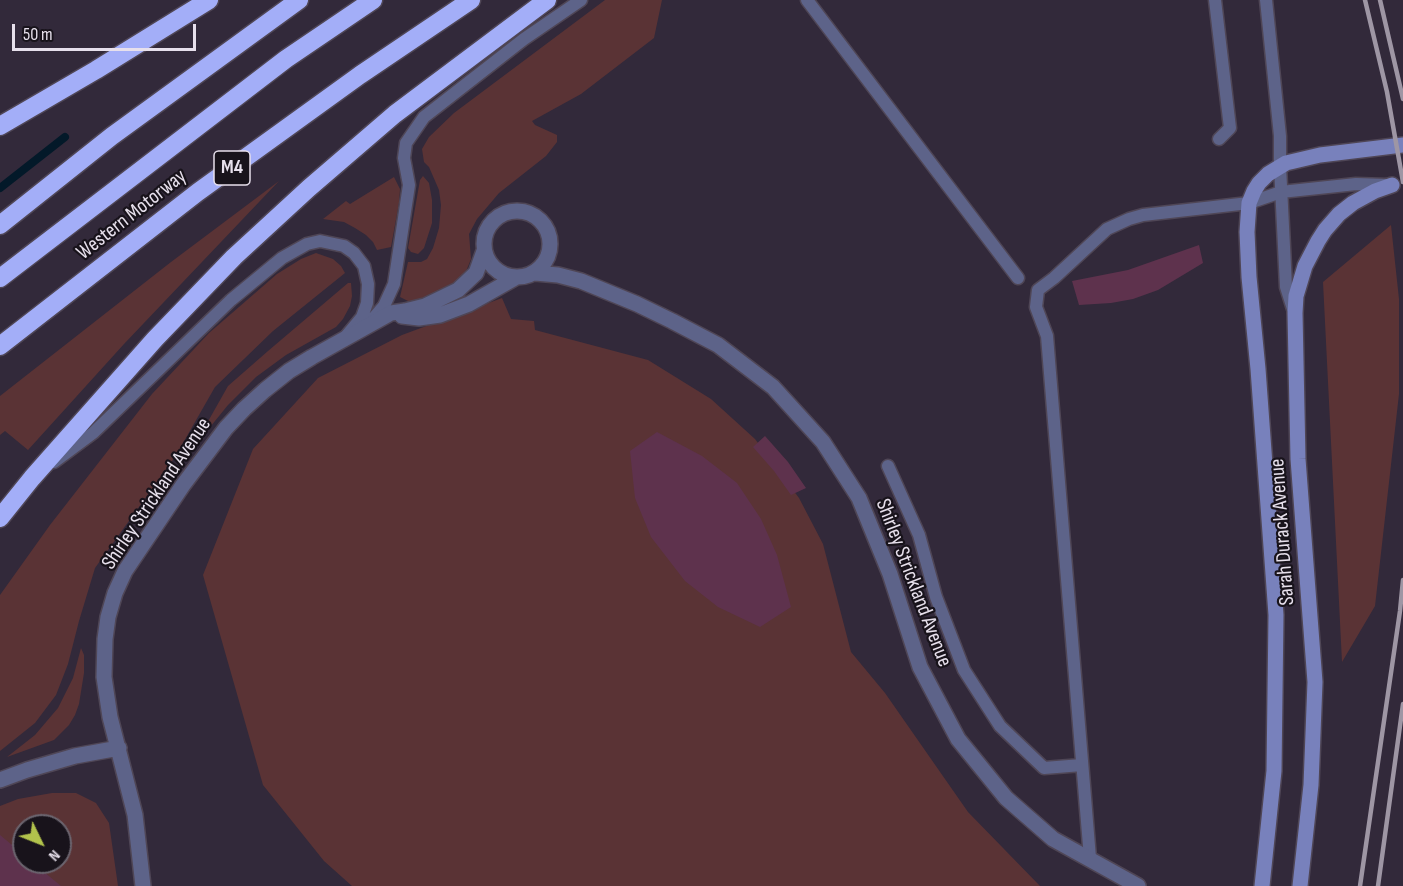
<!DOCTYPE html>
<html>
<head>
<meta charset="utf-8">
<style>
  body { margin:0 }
  #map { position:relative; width:1403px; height:886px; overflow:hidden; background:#32293a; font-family:"Sofia Sans Condensed",sans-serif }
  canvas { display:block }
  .north { position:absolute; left:12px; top:814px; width:60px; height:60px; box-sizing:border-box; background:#18131b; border:2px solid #6b656f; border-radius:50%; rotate:133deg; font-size:16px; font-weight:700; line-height:24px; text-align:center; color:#e7e0ec }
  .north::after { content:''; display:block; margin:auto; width:21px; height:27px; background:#b2c34c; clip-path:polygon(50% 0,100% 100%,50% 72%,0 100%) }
  .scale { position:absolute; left:12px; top:24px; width:184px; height:27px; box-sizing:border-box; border:3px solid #e7e0ec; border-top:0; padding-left:8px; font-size:18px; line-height:21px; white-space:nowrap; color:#e7e0ec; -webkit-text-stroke:4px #18131b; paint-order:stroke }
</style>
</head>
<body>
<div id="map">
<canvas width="1403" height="886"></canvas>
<div class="north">N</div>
<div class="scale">50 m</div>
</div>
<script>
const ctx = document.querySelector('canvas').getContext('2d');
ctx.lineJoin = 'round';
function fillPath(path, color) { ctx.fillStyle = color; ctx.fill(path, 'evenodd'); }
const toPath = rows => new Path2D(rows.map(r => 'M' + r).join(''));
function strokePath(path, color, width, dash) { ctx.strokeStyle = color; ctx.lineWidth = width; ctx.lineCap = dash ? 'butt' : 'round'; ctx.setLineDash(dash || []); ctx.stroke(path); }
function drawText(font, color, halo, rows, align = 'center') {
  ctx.font = font + ' "Sofia Sans Condensed",sans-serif'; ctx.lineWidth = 4.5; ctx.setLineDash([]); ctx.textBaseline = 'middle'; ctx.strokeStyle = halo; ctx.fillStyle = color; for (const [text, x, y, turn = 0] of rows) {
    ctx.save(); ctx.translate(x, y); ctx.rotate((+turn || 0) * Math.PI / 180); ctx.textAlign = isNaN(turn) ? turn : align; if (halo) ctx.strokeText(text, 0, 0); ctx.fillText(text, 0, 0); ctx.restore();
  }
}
fillPath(toPath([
  [605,0,662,0,654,38,581,94,532,121,535,125,557,135,557,142,546,156,499,193,477,219,469,234,471,259,467,269,460,278,446,289,421,303,408,301,400,297,408,262,421,262,427,259,433,248,439,228,441,205,439,190,429,167,424,162,422,149,429,137,454,113],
  [423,176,429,183,432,200,432,223,424,248,418,254,411,252,408,248,420,180],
  [394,177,400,189,399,203,391,247,377,250,373,242,366,235,355,228,344,222,323,219,346,201,350,204],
  [279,181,124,344,28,450,5,431,0,435,0,396,171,262],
  [1391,225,1399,299,1399,394,1375,606,1342,662,1323,282],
  [316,253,333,259,341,266,345,273,273,331,215,387,175,457,95,568,79,621,68,664,56,695,35,723,0,751,0,595,50,525,152,394,209,333,277,274,301,259],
  [348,283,351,283,352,296,350,306,343,319,336,327,286,355,256,377,228,405,193,448,228,386,268,351],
  [502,298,511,319,534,321,535,330,648,360,711,399,755,439,799,498,823,544,851,652,885,693,968,812,1040,886,352,886,324,861,263,785,203,575,253,449,318,378,402,335],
  [81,648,84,655,84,673,79,704,75,715,69,725,54,740,7,757,35,735,58,708,73,678],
  [52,793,76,793,96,803,109,823,118,886,0,886,0,806,18,799],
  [24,826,60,826,60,862,24,862]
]), '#5a3335');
strokePath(toPath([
  [0,188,65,137]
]), '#031929', 8);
fillPath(toPath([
  [1199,245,1203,263,1158,290,1133,299,1111,303,1079,305,1072,281,1128,270],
  [657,432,702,456,737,483,761,519,777,555,791,607,760,627,718,607,685,581,651,537,635,498,630,451],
  [765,436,788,462,806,488,791,495,774,471,753,447],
  [0,835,24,855,24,862,32,862,61,886,0,886]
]), '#5e324d');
const lane = toPath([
  [807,0,1018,278],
  [1215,0,1230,128,1219,139],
  [1266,0,1280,136,1280,166,1286,287,1293,309],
  [371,321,384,306,394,284,409,185,404,158,406,143,424,117,524,39,581,0],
  [54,462,93,433,231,300,282,258,307,244,320,241,344,246,354,253,364,266,368,284,367,303,362,317,347,335],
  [888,466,919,535,936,597,964,670,1000,726,1044,768,1082,765],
  [1090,858,1050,373,1047,336,1036,307,1038,290,1054,278,1107,229,1129,219,1143,215,1249,203,1281,192,1356,184,1387,185]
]);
const street = toPath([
  '484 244a33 33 0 1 1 66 0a33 33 0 1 1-66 0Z',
  [535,273,558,275,581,281,637,304,672,321,718,345,773,387,823,442,859,498,890,574,920,667,958,739,1006,798,1053,839,1138,886],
  [402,316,419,318,440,315,469,304,515,278],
  [0,780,27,770,75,756,119,748],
  [143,886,135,815,110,717,104,677,105,639,108,617,115,593,125,571,183,485,226,428,244,409,265,390,289,371,312,357,391,313,405,311,425,306,458,290,476,273,484,251]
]);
const secondary = toPath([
  [1262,886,1274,771,1276,615,1258,369,1249,277,1247,232,1249,203,1254,191,1259,183,1268,174,1286,163,1320,155,1403,145],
  [1300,886,1311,785,1315,682,1298,459,1295,313,1296,296,1305,266,1318,241,1325,230,1339,214,1353,203,1375,191,1392,185]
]);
const highway = toPath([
  [0,126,96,70,209,0],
  [0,225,112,136,299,0],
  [0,278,286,59,373,0],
  [0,346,198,192,360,75,471,0],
  [0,518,32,478,155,339,234,257,309,188,395,114,547,0]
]);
strokePath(lane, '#4f4656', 15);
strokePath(street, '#4f4656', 18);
strokePath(secondary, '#4f4656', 18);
strokePath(highway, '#4f4656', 21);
strokePath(lane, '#5d6389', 12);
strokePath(street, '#5d6389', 15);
strokePath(secondary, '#7881bc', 15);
strokePath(highway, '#a3aef8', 18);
strokePath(toPath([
  [1365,0,1387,92,1403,182],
  [1380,0,1403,99],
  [1360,886,1400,611,1403,580],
  [1378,886,1403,704]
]), '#9e96a4', 4.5);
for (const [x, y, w] of [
  [232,168,36]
]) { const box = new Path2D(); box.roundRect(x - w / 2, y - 17, w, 34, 4.5); ctx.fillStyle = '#18131b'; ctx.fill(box); strokePath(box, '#e7e0ec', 1.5); }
drawText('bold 20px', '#e7e0ec', null, [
  ["M4",232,168]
]);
drawText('21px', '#e7e0ec', '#18131b', [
  ["Western Motorway",132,215,-38],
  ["Shirley Strickland Avenue",157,494,-56],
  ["Sarah Durack Avenue",1283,532,-94],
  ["Shirley Strickland Avenue",913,583,69]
]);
</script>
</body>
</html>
